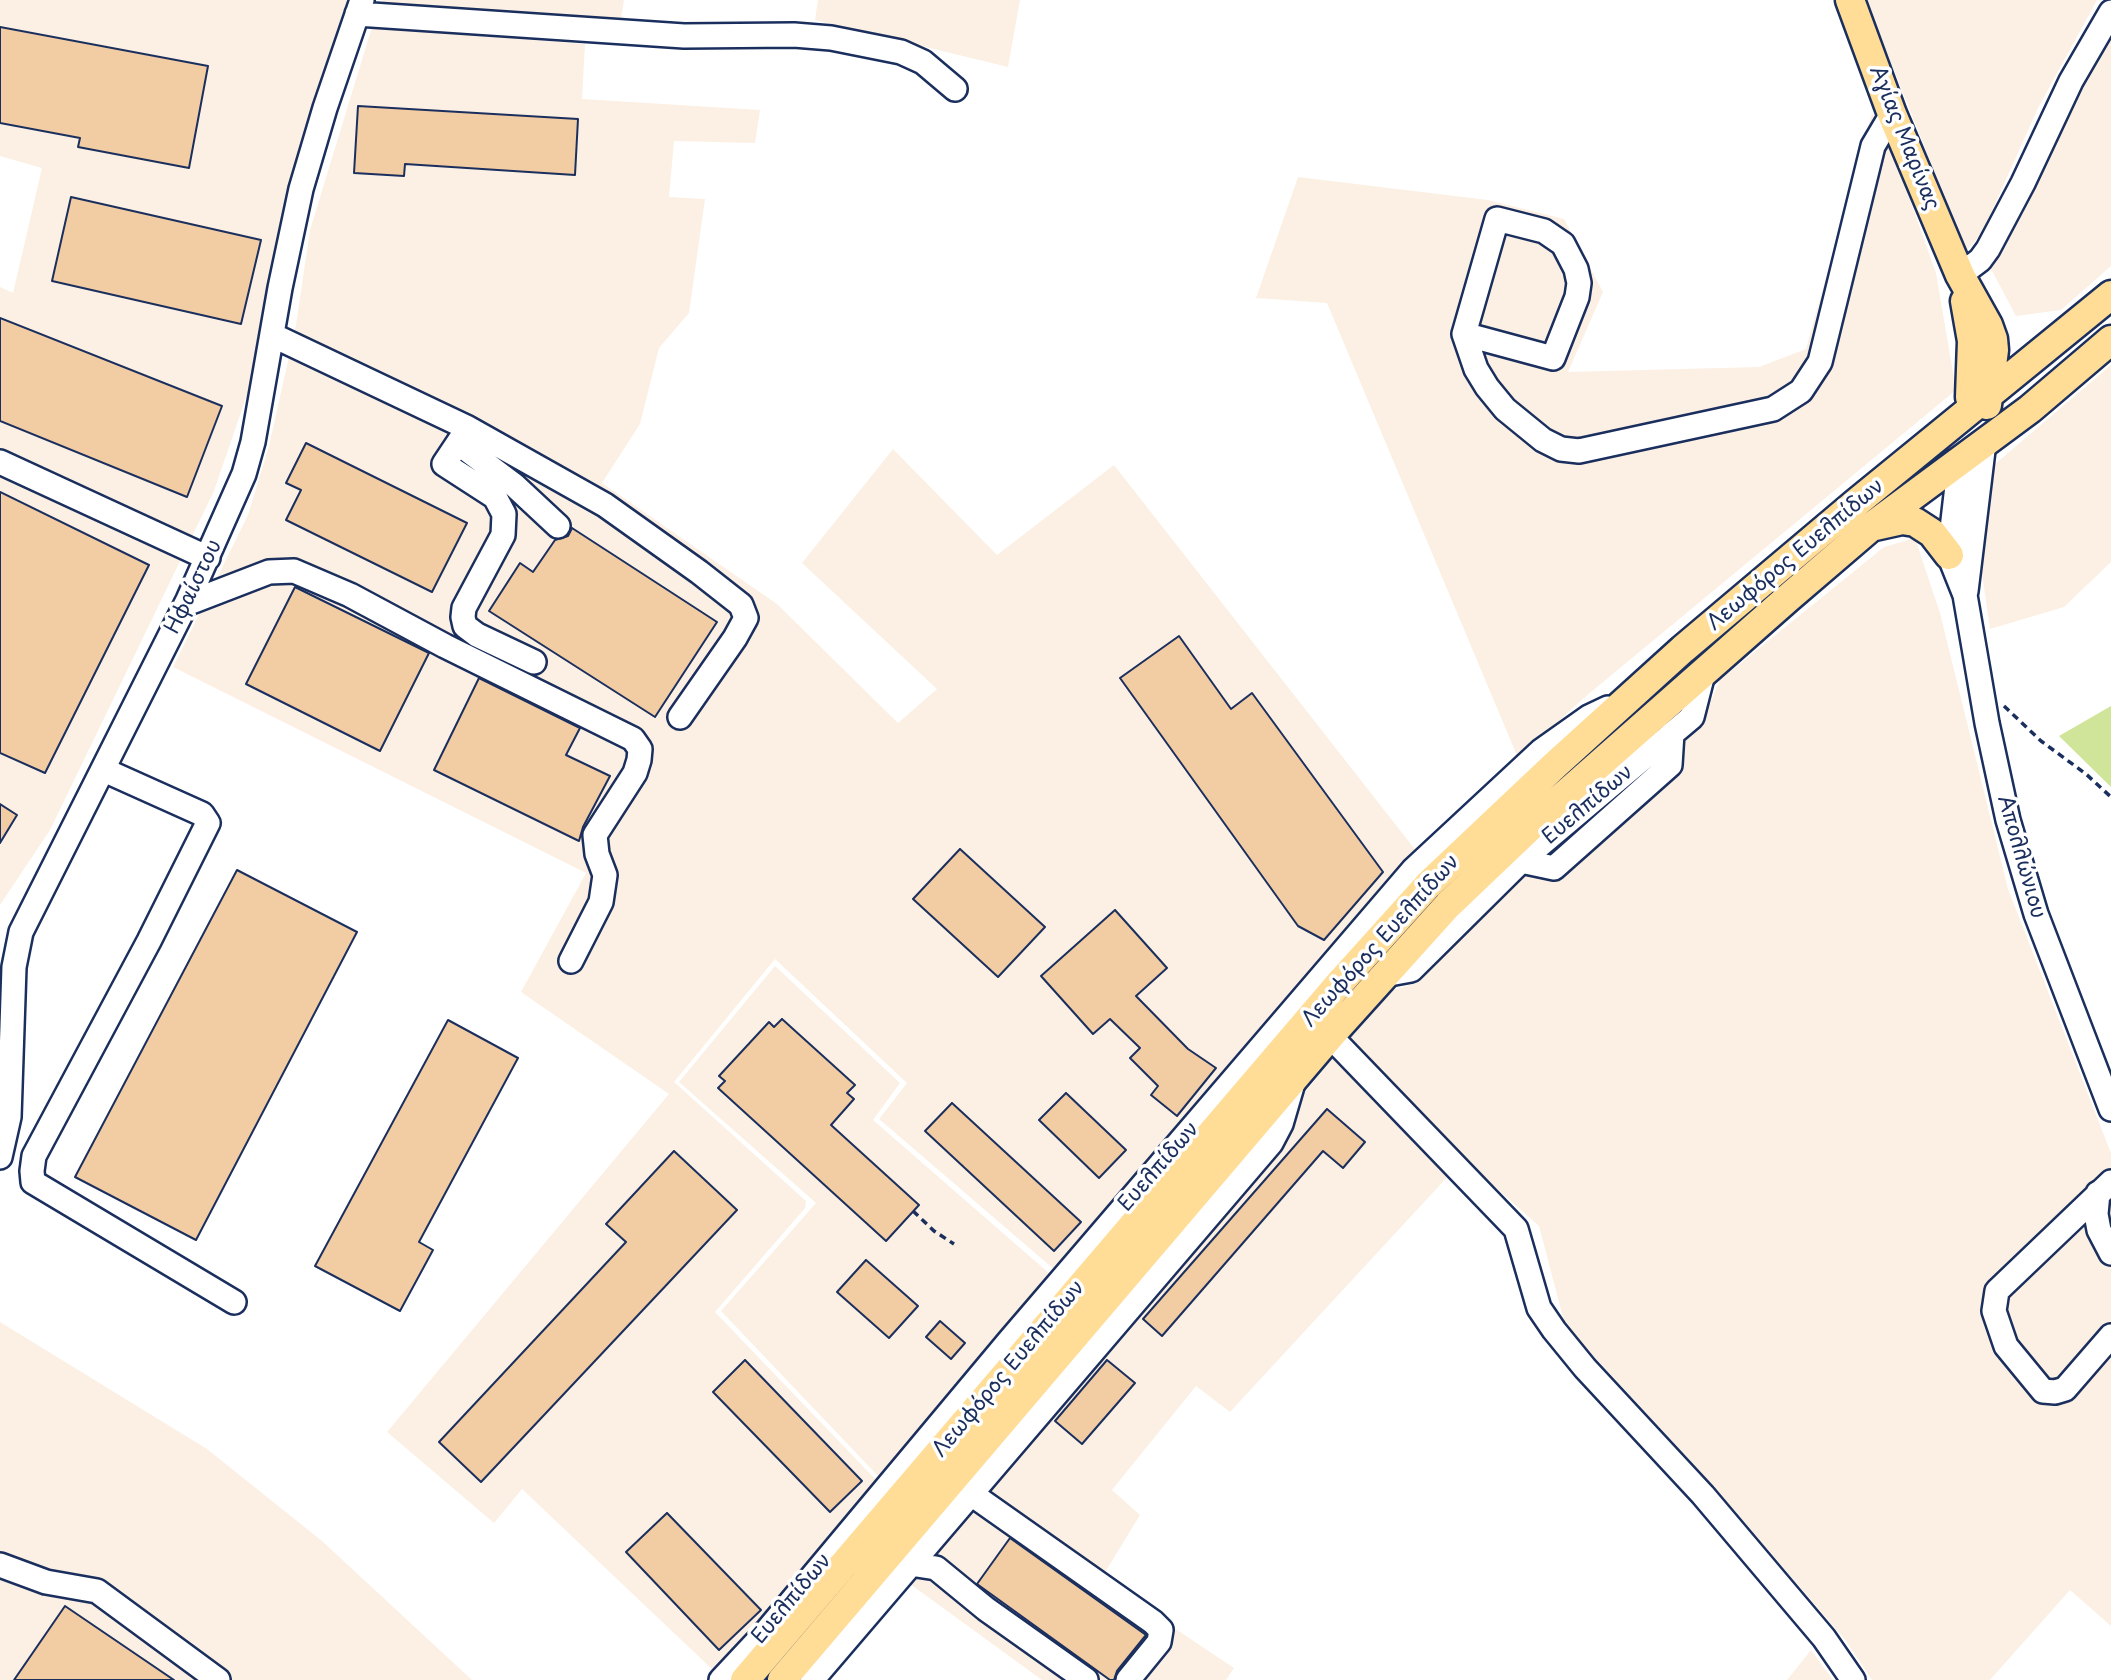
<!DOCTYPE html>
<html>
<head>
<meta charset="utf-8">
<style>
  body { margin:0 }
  canvas { display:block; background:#fff }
</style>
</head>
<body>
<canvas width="2111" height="1680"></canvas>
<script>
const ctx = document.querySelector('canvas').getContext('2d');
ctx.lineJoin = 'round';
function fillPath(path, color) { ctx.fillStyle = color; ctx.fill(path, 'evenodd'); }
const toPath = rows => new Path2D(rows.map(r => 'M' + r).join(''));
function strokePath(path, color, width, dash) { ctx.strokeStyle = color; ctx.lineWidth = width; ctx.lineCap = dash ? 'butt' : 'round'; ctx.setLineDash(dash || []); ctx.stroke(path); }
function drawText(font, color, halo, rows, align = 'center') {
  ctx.font = font + ' "Playpen Sans",sans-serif'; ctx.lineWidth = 7; ctx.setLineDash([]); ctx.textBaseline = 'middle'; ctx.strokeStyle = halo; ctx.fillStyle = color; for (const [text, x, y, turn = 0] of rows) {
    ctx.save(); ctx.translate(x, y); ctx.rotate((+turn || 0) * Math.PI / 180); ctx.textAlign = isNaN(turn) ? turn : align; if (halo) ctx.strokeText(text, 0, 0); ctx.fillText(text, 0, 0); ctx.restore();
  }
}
fillPath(toPath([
  [0,0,351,0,283,214,253,377,214,491,50,830,0,905,0,287,13,293,42,168,0,156],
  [383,0,624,0,620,25,382,5],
  [818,0,1020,0,1008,67,815,20],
  [1866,0,2097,0,2038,108,1982,233,1966,251],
  [2111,18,2111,266,2061,310,2016,316,1990,267,2057,110],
  [372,27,585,44,582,99,760,110,755,143,674,141,669,197,705,199,689,313,659,348,640,424,602,483,777,604,898,723,937,689,802,563,893,449,997,555,1114,465,1428,866,1056,1271,879,1119,907,1083,775,959,674,1082,806,1201,805,1208,715,1312,879,1483,761,1627,713,1670,522,1489,494,1523,387,1432,669,1094,521,992,586,873,173,667,248,515,269,446,296,325,310,230],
  [1872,113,1893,152,1936,273,1956,390,1585,697,1518,758,1327,303,1256,298,1298,177,1488,200,1564,219,1603,292,1568,372,1759,367,1806,349],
  [2111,365,2111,562,2064,607,1990,629,1978,546,1988,470],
  [1915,538,1940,613,2008,889,2111,1153,2111,1626,2070,1590,1990,1680,1872,1680,1846,1641,1711,1483,1565,1325,1539,1226,1464,1159,1230,1412,1196,1386,1112,1490,1140,1515,1101,1579,1234,1668,1226,1680,1042,1680,906,1581,1387,992,1416,983,1532,861,1670,739,1704,717,1720,680,1884,547],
  [775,966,900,1083,873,1120,1050,1274,1000,1330,879,1477,721,1311,816,1203,679,1082],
  [0,1322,207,1449,322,1541,472,1680,0,1680],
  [1811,1650,1833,1680,1787,1680]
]), '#fbf0e3');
fillPath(toPath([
  [2111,706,2111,787,2059,736]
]), '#d0e599');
const building = toPath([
  [0,27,208,66,189,168,78,147,80,138,0,123,0,27],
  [358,106,578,119,575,175,405,164,404,176,354,173,358,106],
  [71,197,261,240,241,324,52,281,71,197],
  [0,318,222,406,187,497,0,421,0,318],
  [306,443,467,523,432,592,286,520,301,490,286,483,306,443],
  [0,492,149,565,45,773,0,753,0,492],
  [572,528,717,622,655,717,489,611,520,563,533,572,555,540,568,536,572,528],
  [295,587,429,653,380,751,246,684,295,587],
  [1179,636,1231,709,1252,693,1383,872,1324,940,1298,926,1120,678,1179,636],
  [479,678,580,728,566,755,610,776,583,827,579,841,434,770,479,678],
  [0,804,17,815,0,843,0,804],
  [960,849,1045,927,998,977,913,899,960,849],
  [237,870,357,932,196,1240,75,1177,237,870],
  [1115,910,1167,968,1136,996,1188,1049,1216,1068,1177,1116,1151,1095,1158,1086,1130,1058,1140,1048,1110,1019,1093,1034,1041,976,1115,910],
  [782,1019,855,1085,847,1093,854,1099,831,1125,919,1205,886,1241,718,1088,725,1081,719,1076,769,1022,774,1027,782,1019],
  [448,1020,518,1058,419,1242,433,1250,400,1311,315,1266,448,1020],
  [1066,1093,1126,1150,1099,1178,1039,1120,1066,1093],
  [952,1103,1081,1222,1054,1251,925,1131,952,1103],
  [1327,1109,1365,1142,1343,1168,1323,1151,1162,1336,1143,1319,1327,1109],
  [674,1151,737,1210,481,1482,439,1442,626,1242,606,1224,674,1151],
  [866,1260,918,1306,889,1338,837,1292,866,1260],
  [940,1321,965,1343,951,1359,926,1337,940,1321],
  [745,1360,862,1481,830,1512,713,1392,745,1360],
  [1107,1360,1135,1383,1082,1444,1055,1421,1107,1360],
  [667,1513,761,1610,719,1650,626,1552,667,1513],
  [1010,1538,1146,1635,1117,1671,1114,1680,1110,1680,977,1584,1010,1538],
  [65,1606,174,1680,14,1680,65,1606]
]);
fillPath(building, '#f2cca2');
strokePath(building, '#1b2f5e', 2);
const minor = toPath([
  [357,14,684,36,794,35,831,38,901,52,923,62,955,89],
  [1960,275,1980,260,1988,249,2023,183,2071,81,2111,12],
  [1464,334,1553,358,1577,297,1579,283,1576,269,1563,244,1544,231,1497,219,1464,334,1476,369,1487,387,1505,409,1543,440,1561,449,1579,451,1773,409,1801,391,1820,362,1873,146,1892,114],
  [272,335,468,428,605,505,699,572,741,605,746,618,735,638,680,717],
  [468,428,444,464,495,497,504,514,503,535,464,608,463,617,465,626,477,635,534,662],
  [458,443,514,485,558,526],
  [1960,460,1949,555,1965,595,1987,723,2008,820,2036,914,2111,1109],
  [0,462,208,558],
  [1966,591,1984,442],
  [186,604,269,572,294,571,350,595,445,646,633,739,640,749,639,760,635,773,595,835,597,854,605,875,601,902,571,961],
  [104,770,202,814,208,823,149,941,34,1156,32,1171,33,1182,234,1302],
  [1521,861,1554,868,1670,765,1672,733],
  [1384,975,1411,970,1521,861,1692,717,1704,670],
  [1330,1036,1516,1229,1539,1308,1554,1330,1585,1368,1703,1495,1824,1638,1853,1680],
  [0,1157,9,1117,14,967,21,932,188,600,244,474,253,442,280,288,301,189,325,108,362,0],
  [2111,1182,1997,1291,1994,1311,2006,1346,2043,1391,2055,1392,2065,1389,2111,1336],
  [2098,1193,2096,1214,2099,1230,2111,1253],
  [970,1493,1153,1622,1161,1630,1159,1642,1128,1680],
  [901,1556,910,1564,936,1568,986,1609,1086,1680],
  [0,1565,46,1582,97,1591,218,1680],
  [721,1680,765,1633,1009,1341,1413,870,1541,751,1589,717,1608,708],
  [812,1680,1271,1143,1281,1124,1293,1083]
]);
const major = toPath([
  [1850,0,1892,114,1960,275,1988,325,1993,339,1994,350,1987,405],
  [1965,301,1972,341,1970,397],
  [1875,526,1902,520,1915,522,1932,533,1949,555],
  [745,1680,1338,985,1428,885,1555,765,1683,649,1856,503,2111,295],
  [782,1680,1330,1036,1448,905,1553,805,1788,598,1872,526,2030,409,2111,340]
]);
strokePath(minor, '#1b2f5e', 28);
strokePath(major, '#1b2f5e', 33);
strokePath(toPath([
  [2004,706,2041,741,2086,774,2111,797],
  [913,1211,934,1231,954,1244]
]), '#1b2f5e', 3.5, [7, 5]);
strokePath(minor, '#fff', 23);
strokePath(major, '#ffdd96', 28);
drawText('21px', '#1b2f5e', '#fff', [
  ["Αγίας Μαρίνας",1904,138,68],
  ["Λεωφόρος Ευελπίδων",1796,555,-40],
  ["Ηφαίστου",194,587,-64],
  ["Ευελπίδων",1588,805,-40],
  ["Απολλώνιου",2021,857,74],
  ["Λεωφόρος Ευελπίδων",1381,941,-48],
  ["Ευελπίδων",1159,1167,-49],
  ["Λεωφόρος Ευελπίδων",1009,1369,-50],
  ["Ευελπίδων",792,1599,-50]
]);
</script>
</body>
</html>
